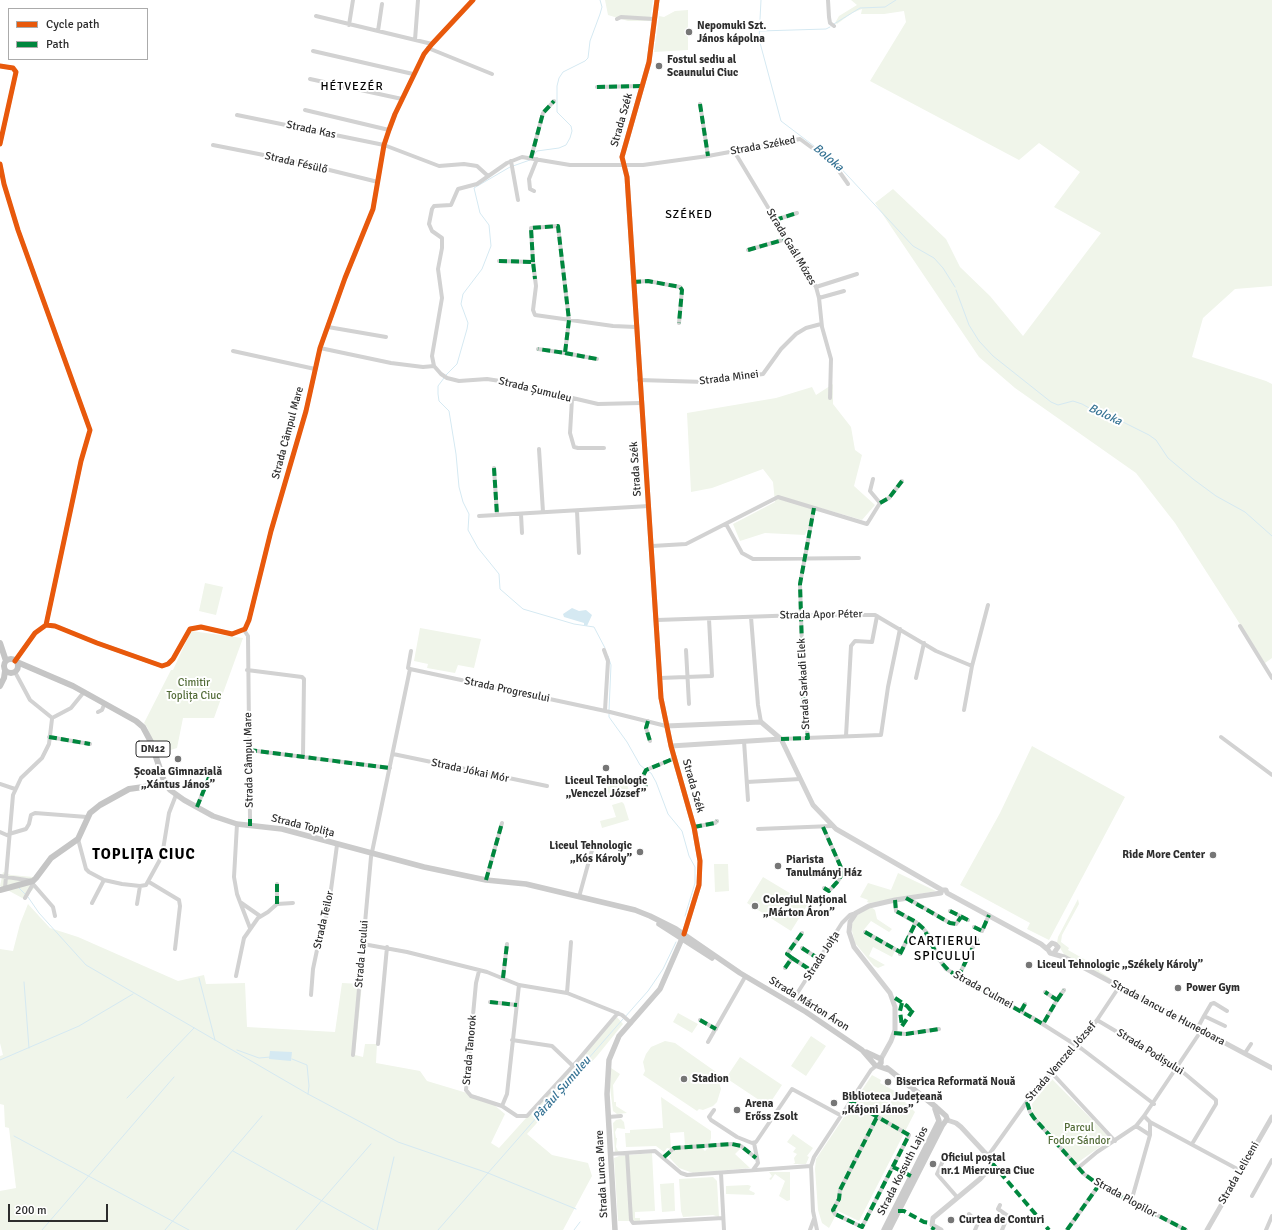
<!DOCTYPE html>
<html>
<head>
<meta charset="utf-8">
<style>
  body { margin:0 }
  #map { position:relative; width:1272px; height:1230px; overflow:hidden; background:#fff; font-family:Signika,sans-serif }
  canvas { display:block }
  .legend { position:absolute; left:8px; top:8px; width:140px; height:52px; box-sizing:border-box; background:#fff; border:1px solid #ababab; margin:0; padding:5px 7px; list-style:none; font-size:12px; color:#2d2d2d }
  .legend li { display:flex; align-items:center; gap:8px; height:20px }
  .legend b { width:20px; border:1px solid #ababab }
  .scale { position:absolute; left:8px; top:1204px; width:100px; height:18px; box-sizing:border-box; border:2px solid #2d2d2d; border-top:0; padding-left:5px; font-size:12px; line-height:14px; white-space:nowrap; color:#2d2d2d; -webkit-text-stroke:3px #fff; paint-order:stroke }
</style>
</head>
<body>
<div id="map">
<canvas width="1272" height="1230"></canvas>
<ul class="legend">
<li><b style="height:5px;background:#e8590c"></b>Cycle path</li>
<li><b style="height:5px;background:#00873e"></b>Path</li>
</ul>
<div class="scale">200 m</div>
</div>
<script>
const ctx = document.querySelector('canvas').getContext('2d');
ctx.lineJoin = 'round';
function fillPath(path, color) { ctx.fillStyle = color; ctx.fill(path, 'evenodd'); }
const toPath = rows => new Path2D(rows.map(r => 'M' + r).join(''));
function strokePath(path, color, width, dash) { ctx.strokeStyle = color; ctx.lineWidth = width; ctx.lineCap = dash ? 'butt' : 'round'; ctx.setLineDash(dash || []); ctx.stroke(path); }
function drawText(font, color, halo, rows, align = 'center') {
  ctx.font = font + ' Signika,sans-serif'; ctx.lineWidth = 4; ctx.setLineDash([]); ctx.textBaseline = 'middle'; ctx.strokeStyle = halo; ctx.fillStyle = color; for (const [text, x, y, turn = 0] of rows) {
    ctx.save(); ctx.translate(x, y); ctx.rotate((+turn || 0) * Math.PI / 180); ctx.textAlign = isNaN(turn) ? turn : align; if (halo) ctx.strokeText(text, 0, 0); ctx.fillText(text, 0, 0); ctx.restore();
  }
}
fillPath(toPath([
  [605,0,653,0,650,21,628,21,608,15],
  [851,0,1272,0,1272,286,1235,289,1203,318,1192,357,1266,381,1272,384,1272,658,1265,663,1175,523,1136,473,1015,388,979,357,875,203,893,189,946,239,960,267,990,296,1023,336,1101,233,1054,207,1080,172,1039,143,1019,160,870,81,906,22,904,11,884,14,861,14,862,9,852,13,837,24,835,23,839,16,857,5],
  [688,10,688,50,654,52,659,16,664,17,675,11],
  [833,384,833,404,851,427,855,450,862,455,854,486,875,505,862,520,817,507,805,535,765,533,740,541,733,524,775,502,773,482,763,469,712,488,691,492,687,413,776,398,812,387,816,395],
  [205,583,223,587,216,615,199,611],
  [420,628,481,639,474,668,458,665,455,673,427,668,428,664,414,661],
  [191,631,243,638,214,718,183,718,177,748,158,754,147,727,144,723,171,670,173,670],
  [1032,746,1125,797,1049,940,1027,929,1030,923,960,885,1000,813],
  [626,781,630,794,610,800,607,787],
  [622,802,624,804,629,820,602,828,600,821,616,817,612,805],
  [714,864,728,864,729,891,715,892],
  [3,872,11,875,33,877,36,886,24,899,0,886],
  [898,873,936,891,870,903,867,902,868,900,860,897,868,883,891,890],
  [763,877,808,904,791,931,747,903],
  [1078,899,1079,904,1062,935,1061,942,1069,948,1068,950,1100,968,1099,971,1110,978,1110,980,1065,956,1057,943,1058,937],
  [28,904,50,928,78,937,178,981,204,975,206,984,245,983,247,1027,335,1032,342,983,362,984,355,1055,363,1057,365,1044,377,1044,376,1063,420,1071,427,1081,487,1099,505,1114,491,1143,499,1148,617,1017,623,1024,597,1056,527,1134,552,1155,588,1163,592,1176,563,1230,0,1230,0,1191,16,1188,9,1128,5,1127,4,1105,0,1104,0,1056,3,1055,0,1043,0,949,13,951,20,924],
  [871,907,875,910,877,919,892,929,889,932,871,921,862,932,895,951,892,957,873,947,869,956,885,965,878,968,874,966,855,943,852,931,852,924,856,916],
  [678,1013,698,1024,692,1033,673,1022],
  [811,1036,826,1046,806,1076,791,1066],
  [665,1041,675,1043,716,1072,721,1089,717,1102,713,1106,703,1110,699,1109,697,1111,643,1075,645,1071,643,1062,646,1054,651,1047],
  [740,1057,782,1085,768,1106,726,1078],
  [611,1068,620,1074,613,1085,614,1102,616,1102,616,1106,627,1113,617,1114,613,1111,610,1087],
  [872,1075,881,1080,880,1083,893,1090,915,1112,859,1221,838,1211,829,1228,822,1223,818,1210,815,1169,816,1159],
  [1052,1079,1111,1139,1077,1163,1033,1113,1032,1104],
  [661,1097,711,1131,711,1138,709,1145,685,1146,684,1132,670,1133,671,1149,667,1148,664,1152,656,1146,626,1147,625,1133,630,1133,630,1130,663,1128],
  [621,1119,624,1122,625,1129,617,1128,615,1132,616,1138,617,1138,616,1147,618,1151,622,1152,615,1152,613,1123,616,1120],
  [793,1134,813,1148,807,1156,809,1157,806,1164,793,1164,795,1163,794,1158,797,1154,793,1152,796,1148,787,1142],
  [730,1146,741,1148,735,1154,750,1168,693,1173,679,1168,669,1157,674,1150,701,1147,705,1151,709,1147],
  [652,1153,655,1211,635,1212,635,1218,640,1218,640,1221,618,1221,614,1158,619,1156],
  [769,1172,790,1172,790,1200,787,1201,779,1196,785,1181,775,1174,771,1180,769,1179,772,1176],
  [713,1177,717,1181,719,1217,713,1215,683,1217,681,1211,679,1179],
  [674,1183,675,1211,662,1212,660,1184],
  [748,1185,751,1186,749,1190,755,1193,754,1195,726,1194,726,1186]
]), '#f0f5ea');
fillPath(toPath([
  [572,608,579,611,586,610,592,615,587,626,584,625,584,623,564,617,563,614],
  [270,1051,292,1052,291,1061,269,1059]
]), '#d5e9f2');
strokePath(toPath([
  [761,0,759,39,781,121,835,162,913,246,934,258,943,268,955,287],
  [834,24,860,8,885,7,896,0],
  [760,31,826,29,830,27],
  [533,156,537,151,559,148,566,145,570,138,572,131,571,126,557,112,557,86,559,78,563,72,585,61,588,58,590,41,600,14,602,7,600,0],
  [513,166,530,160],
  [956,290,969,325,979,341,993,356,1051,402,1058,405,1073,401,1082,404,1102,415,1117,419,1149,435,1156,440,1168,458,1193,479,1216,496,1245,512,1272,536],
  [446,375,457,364,467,329,468,323,461,304,463,294,482,269,491,246,489,225,480,213,474,188,510,167],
  [444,378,438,386,438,394,439,401,449,411,456,454,459,487,463,502,469,514,468,530,478,548,499,574,500,589,523,609,574,624,594,627,605,648],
  [608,656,611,665,609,711],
  [609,714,609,717,627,742,640,765,645,769],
  [647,771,651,773,656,782,668,814,682,831,689,856,695,867,695,883,685,916],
  [19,888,25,894],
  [28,897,39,913,86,965,308,1094,398,1142,488,1173,576,1209],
  [199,978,215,1040],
  [24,982,29,1048],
  [625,1017,648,991,663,969,676,942],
  [237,1050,259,1058,271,1057],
  [292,1059,307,1065,309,1086,308,1094],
  [0,1060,79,1026,133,994],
  [127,1098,194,1028],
  [14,1136,189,1230],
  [233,1151,374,1230],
  [42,1230,174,1077],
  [165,1230,262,1116],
  [296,1230,371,1144],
  [377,1230,394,1157],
  [438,1230,623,1019],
  [574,1230,580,1222]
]), '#d5e9f2', 1);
strokePath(toPath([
  [828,0,829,17,830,23,834,26],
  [316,16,432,44],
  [617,19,621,17,654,19],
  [349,25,353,0],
  [378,31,382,4],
  [415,40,418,0],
  [428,48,492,74],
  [313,51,413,74],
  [0,66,13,68,16,72,0,144],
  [310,79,402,99],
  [597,87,642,86],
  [700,104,708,156],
  [305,110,389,130],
  [237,115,384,145,439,166,464,164,477,166,488,176],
  [213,145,289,160,378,182],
  [734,151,816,287,819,298,822,327,831,359,830,398],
  [531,158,543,113,554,101],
  [511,161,518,200],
  [0,164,4,184,18,230,90,430,81,461,46,625],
  [534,191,530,189,529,179,537,159],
  [775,220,797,213],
  [748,250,786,239],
  [499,261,533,262,536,286,533,310,535,315,613,326,636,327],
  [533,262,531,228,558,226,569,320,565,353,538,349],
  [633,282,648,281,680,287,682,290,679,323],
  [816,287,857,274],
  [819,298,844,291],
  [328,327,386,337],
  [320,348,391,363,423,367,434,366],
  [233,351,315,369],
  [565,353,597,359],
  [639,380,705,382,763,374,781,349,796,334,806,328,821,324],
  [572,399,570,433,574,447,578,448,604,448],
  [641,403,598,404,500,381,487,379,459,381,447,378,441,374,434,366,432,356,442,298,438,269,442,248,442,238,432,231,429,224,432,209,434,206,451,205,458,189,477,184,507,163,522,157,570,165,643,165,708,156,800,139,834,164,848,184],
  [539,449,543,512],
  [494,468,497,515],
  [880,503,889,498,902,481],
  [577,511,579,553],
  [521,514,522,533],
  [479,516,649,506],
  [726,524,742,553,753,559,859,558],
  [652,546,686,544,778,497,867,524,880,503,870,491,873,479],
  [751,617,758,705,761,722],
  [657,620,801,615,875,615,936,651,972,666],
  [1240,626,1272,678],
  [244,630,248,636,250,819],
  [604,650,608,661,605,710],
  [686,650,689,704],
  [15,661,35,633,46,625,55,626,97,643,162,666,168,664,173,659,190,629,201,627,232,634,245,629,249,620,271,531,306,411,320,348,345,278,373,209,384,145,389,130,395,114,424,54,432,44,473,0],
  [410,669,610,712,666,726],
  [247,670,302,677,304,679,303,756],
  [15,672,30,700,51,717],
  [660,678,712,676,709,619],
  [916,678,924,643],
  [964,710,972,666,988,605],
  [98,712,102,710,104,705],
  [54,717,71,708,84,692],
  [648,721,646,728,650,741],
  [846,736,851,646,855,641,872,642,877,616],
  [49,737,90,744],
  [1221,737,1272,775],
  [808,738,804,709,800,584,814,508],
  [781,739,881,735,888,687,900,629],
  [744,741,748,800],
  [249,750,390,768],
  [393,754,547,786],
  [747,782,800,779],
  [0,784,15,789],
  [646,786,643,776,646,770,675,758],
  [197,807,212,770],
  [237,824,234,877,237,894,240,902,260,916],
  [694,827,715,823,717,821],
  [823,827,843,872,838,881,829,891,824,888],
  [758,829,832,826],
  [0,832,9,836],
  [9,834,26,829,29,824,31,815,35,813,87,817],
  [78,839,86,869,89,872,104,880,122,884,140,886,146,885,162,856,169,813,176,795],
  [0,876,33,881,33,884,53,907,55,916],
  [486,880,502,823],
  [149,882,179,900,180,906,175,949],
  [5,888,13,795,21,778,42,758,49,744,52,719],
  [579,897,592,850],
  [25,898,33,884],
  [907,898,950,923,956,924,961,917],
  [895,900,896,911,920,925,928,934,939,959,946,969,1033,1018,1082,1049,1154,1104],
  [240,902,250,928],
  [92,903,104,880],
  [137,904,140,886],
  [277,904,277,884],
  [950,911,968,920],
  [974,927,982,931,989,915],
  [865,932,900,952],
  [363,944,407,952,487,972,519,985,567,993,622,1015,631,1023],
  [802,948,819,959],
  [900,954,916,922],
  [792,958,812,971],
  [785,968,792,958,787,954,802,933],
  [479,971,476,983,466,1090,471,1096,502,1106,507,1094,519,985],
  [236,976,244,938,258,918,268,912,277,904,293,903],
  [958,977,977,939],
  [503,978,507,944],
  [567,993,571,942],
  [311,995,313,969,321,931,328,912,337,845],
  [1057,1000,1064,990],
  [490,1002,517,1005],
  [791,1003,842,923,850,915,856,913],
  [1021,1011,1025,1004],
  [1204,1016,1211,1004,1214,1003,1227,1011],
  [700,1020,716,1029],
  [1097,1020,1178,1068,1216,1100,1216,1104,1192,1144],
  [1043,1024,1057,1000,1045,992],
  [1197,1029,1204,1016,1225,1026],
  [894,1033,906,1034,939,1029],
  [512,1040,552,1046,573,1066],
  [708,1042,745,977],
  [378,1044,387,947],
  [1245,1053,1251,1044],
  [353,1055,371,857,410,669,408,668,411,651],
  [1051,1072,1115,1141],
  [850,1101,909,1135,862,1227,835,1214,833,1210,839,1199,840,1190,877,1117],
  [1027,1102,1030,1112,1034,1118,1084,1174,1099,1185,1186,1230],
  [502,1106,517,1116,527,1116,573,1066,618,1013],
  [714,1110,709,1117,711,1120,737,1137,752,1143,756,1142,792,1089,840,1115],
  [1144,1116,1150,1122,1241,1171],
  [608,1117,621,1116],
  [1136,1126,1150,1135],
  [627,1153,631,1220,633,1223,723,1218],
  [610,1154,655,1151,681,1173,687,1175,811,1166],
  [946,1154,937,1174,957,1197],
  [988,1156,1038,1086,1077,1047,1097,1020,1119,987],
  [664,1157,674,1148,732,1144,741,1146,756,1158],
  [893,1167,911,1176],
  [1078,1168,1097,1152,1136,1126,1144,1116,1201,1031],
  [753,1170,758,1163,754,1143],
  [721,1173,724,1230],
  [1252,1196,1272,1160],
  [1131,1202,1150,1135,1150,1122],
  [1000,1205,998,1209,1008,1216,1002,1230],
  [969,1214,978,1223,975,1230],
  [810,1230,814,1219],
  [817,1230,813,1211,811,1166,814,1157,871,1070,876,1066],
  [1067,1230,1099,1185],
  [1266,1230,1272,1216]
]), '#d2d2d2', 4);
strokePath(toPath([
  [657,0,649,62,622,157,627,177,661,698,671,746,694,827,700,861,699,885,684,934],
  [666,726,761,722,781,739,813,805,836,829,942,890,946,890,947,893,1041,944,1047,949],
  [671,746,781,739],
  [1054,953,1058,947,1055,944,1052,943,1047,948,1050,953,1064,957,1272,1068],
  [881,1059,891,1041,895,1030,895,1007,890,993,854,947,849,932,850,922,856,913,869,906,895,900,941,893],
  [941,1230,932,1225,933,1218,980,1179,988,1170,990,1164,988,1156,961,1127,956,1123,947,1120],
  [1207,1230,1272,1117]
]), '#d2d2d2', 5);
strokePath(toPath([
  [165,784,170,790,184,800,213,816,237,824,282,829,424,867,486,880,526,884,635,910,650,916,676,929,740,973,806,1012,862,1050,875,1065,889,1070],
  [659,924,712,958],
  [866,1052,881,1059,881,1063,879,1065],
  [887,1068,936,1107,946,1116,947,1119,942,1126,889,1230],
  [615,1230,607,1094,609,1060,619,1036,660,989,684,934],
  [884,1230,939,1121,935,1109]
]), '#cbcbcb', 5.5);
strokePath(toPath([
  [0,643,6,661],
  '4 666a7 7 0 1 1 14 0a7 7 0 1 1-14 0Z',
  [0,686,4,678,5,671],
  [0,890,33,881,36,878,51,858,78,839,90,813,100,805,129,789,165,784,151,742,143,727,136,721,73,686,17,662]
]), '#c5c5c5', 6);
strokePath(toPath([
  [597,87,642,86],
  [700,104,708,156],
  [531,158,543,113,554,101],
  [775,220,797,213],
  [748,250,786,239],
  [499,261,533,262,535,279],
  [533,262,531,228,558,226,569,320,565,353,538,349],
  [633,282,648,281,680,287,682,290,679,323],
  [565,353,597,359],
  [494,468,497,515],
  [880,503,889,498,902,481],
  [648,721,646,728,650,741],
  [49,737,90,744],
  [781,739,808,738,804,709,800,584,814,508],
  [249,750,390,768],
  [646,786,643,776,646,770,675,758],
  [197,807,212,770],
  [250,819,250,826],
  [694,827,715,823,717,821],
  [823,827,843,872,838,881,829,891,824,888],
  [486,880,502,823],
  [906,898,950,923,956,924,961,917],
  [895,900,896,911,916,922,924,929,940,961,949,971,1043,1024,1057,1000,1045,992],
  [277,904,277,884],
  [950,911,968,920],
  [974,927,982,931,989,915],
  [865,932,900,952],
  [802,948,819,959],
  [900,954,916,922],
  [792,958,812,971],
  [785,968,792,958,787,954,802,933],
  [958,977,977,939],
  [503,978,507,944],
  [895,998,907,1006,912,1012],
  [1057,1000,1064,990],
  [490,1002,517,1005],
  [902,1003,900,1011,902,1026],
  [1021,1011,1025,1004],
  [700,1020,716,1029],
  [902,1026,913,1010],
  [894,1033,906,1034,939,1029],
  [850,1101,909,1135,862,1227,835,1214,833,1210,839,1199,840,1190,877,1117],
  [1027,1102,1030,1112,1034,1118,1084,1174,1099,1185,1186,1230],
  [664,1157,674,1148,732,1144,741,1146,756,1158],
  [992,1163,1049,1230],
  [893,1167,911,1176],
  [898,1211,904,1211,924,1222,931,1223],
  [932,1230,934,1227],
  [1067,1230,1099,1185]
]), '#00873e', 4, [8, 4]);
strokePath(toPath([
  [657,0,649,62,622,157,627,177,661,698,671,746,694,827,700,861,699,885,684,934],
  [0,66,13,68,16,72,0,144],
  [0,164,4,184,18,230,90,430,81,461,46,625],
  [15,661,35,633,46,625,55,626,97,643,162,666,168,664,173,659,190,629,201,627,232,634,245,629,249,620,271,531,306,411,320,348,345,278,373,209,384,145,389,130,395,114,424,54,432,44,473,0]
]), '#e8590c', 5);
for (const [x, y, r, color] of [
  [689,32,4,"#767676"],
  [659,66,4,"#767676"],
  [178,759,4,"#767676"],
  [606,768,4,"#767676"],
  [640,852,4,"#767676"],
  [1213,855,4,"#767676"],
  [778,866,4,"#767676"],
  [755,906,4,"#767676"],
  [1029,965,4,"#767676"],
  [1178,988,4,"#767676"],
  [684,1079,4,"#767676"],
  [888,1082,4,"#767676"],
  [834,1103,4,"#767676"],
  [737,1110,4,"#767676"],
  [933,1164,4,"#767676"],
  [951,1220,4,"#767676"]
]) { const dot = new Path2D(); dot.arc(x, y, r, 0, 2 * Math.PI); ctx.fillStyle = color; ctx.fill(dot); strokePath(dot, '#fff', 1.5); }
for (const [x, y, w] of [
  [153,749,34]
]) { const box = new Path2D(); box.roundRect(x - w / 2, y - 8, w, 16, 3); ctx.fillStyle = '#fff'; ctx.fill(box); strokePath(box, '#2d2d2d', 1); }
drawText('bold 10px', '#2d2d2d', null, [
  ["DN12",153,749]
]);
drawText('bold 11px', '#2d2d2d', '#fff', [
  ["Nepomuki Szt.",697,26],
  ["János kápolna",697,39],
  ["Fostul sediu al",667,60],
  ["Scaunului Ciuc",667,73],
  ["Școala Gimnazială",178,772,"center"],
  ["„Xántus János”",178,785,"center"],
  ["Liceul Tehnologic",606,781,"center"],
  ["„Venczel József”",606,794,"center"],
  ["Liceul Tehnologic",632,846,"right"],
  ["„Kós Károly”",632,859,"right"],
  ["Ride More Center",1205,855,"right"],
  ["Piarista",786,860],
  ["Tanulmányi Ház",786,873],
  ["Colegiul Național",763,900],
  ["„Márton Áron”",763,913],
  ["Liceul Tehnologic „Székely Károly”",1037,965],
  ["Power Gym",1186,988],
  ["Stadion",692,1079],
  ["Biserica Reformată Nouă",896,1082],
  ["Biblioteca Județeană",842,1097],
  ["„Kájoni János”",842,1110],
  ["Arena",745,1104],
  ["Erőss Zsolt",745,1117],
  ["Oficiul poștal",941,1158],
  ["nr.1 Miercurea Ciuc",941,1171],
  ["Curtea de Conturi",959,1220]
], 'left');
drawText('11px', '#2d2d2d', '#fff', [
  ["Strada Szék",622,120,-74],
  ["Strada Kas",311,130,12],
  ["Strada Széked",763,146,-10],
  ["Strada Fésülő",296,163,13],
  ["Strada Gaál Mózes",791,247,59],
  ["Strada Minei",729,378,-7],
  ["Strada Șumuleu",535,390,14],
  ["Strada Câmpul Mare",288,433,-75],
  ["Strada Szék",636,469,-94],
  ["Strada Apor Péter",821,615,-1],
  ["Strada Sarkadi Elek",804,684,-93],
  ["Strada Progresului",507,690,12],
  ["Strada Câmpul Mare",249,760,-91],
  ["Strada Jókai Mór",470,771,12],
  ["Strada Szék",693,786,74],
  ["Strada Toplița",303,826,14],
  ["Strada Teilor",324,920,-77],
  ["Strada Lacului",362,954,-85],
  ["Strada Joița",822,956,-57],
  ["Strada Culmei",983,990,29],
  ["Strada Márton Áron",809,1004,32],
  ["Strada Iancu de Hunedoara",1168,1013,28],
  ["Strada Tanorok",470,1050,-85],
  ["Strada Podișului",1150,1052,32],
  ["Strada Venczel József",1061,1062,-49],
  ["Strada Kossuth Lajos",903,1171,-63],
  ["Strada Leliceni",1239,1173,-60],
  ["Strada Lunca Mare",602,1174,-93],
  ["Strada Plopilor",1125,1198,29]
]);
drawText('11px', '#526b37', '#fff', [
  ["Cimitir",194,683],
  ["Toplița Ciuc",194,696],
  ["Parcul",1079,1128],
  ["Fodor Sándor",1079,1141]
]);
ctx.letterSpacing = '1px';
drawText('12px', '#000', '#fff', [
  ["HÉTVEZÉR",352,87],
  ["SZÉKED",689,215]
]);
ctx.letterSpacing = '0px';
drawText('italic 12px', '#367394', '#fff', [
  ["Boloka",828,158,40],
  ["Boloka",1105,415,25],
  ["Pârâul Șumuleu",562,1089,-49]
]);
ctx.letterSpacing = '1px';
drawText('13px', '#000', '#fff', [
  ["CARTIERUL",945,942],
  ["SPICULUI",945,957]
]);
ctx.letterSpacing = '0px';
ctx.letterSpacing = '1px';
drawText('bold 15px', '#000', '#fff', [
  ["TOPLIȚA CIUC",144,855]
]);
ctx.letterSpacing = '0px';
</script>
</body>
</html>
